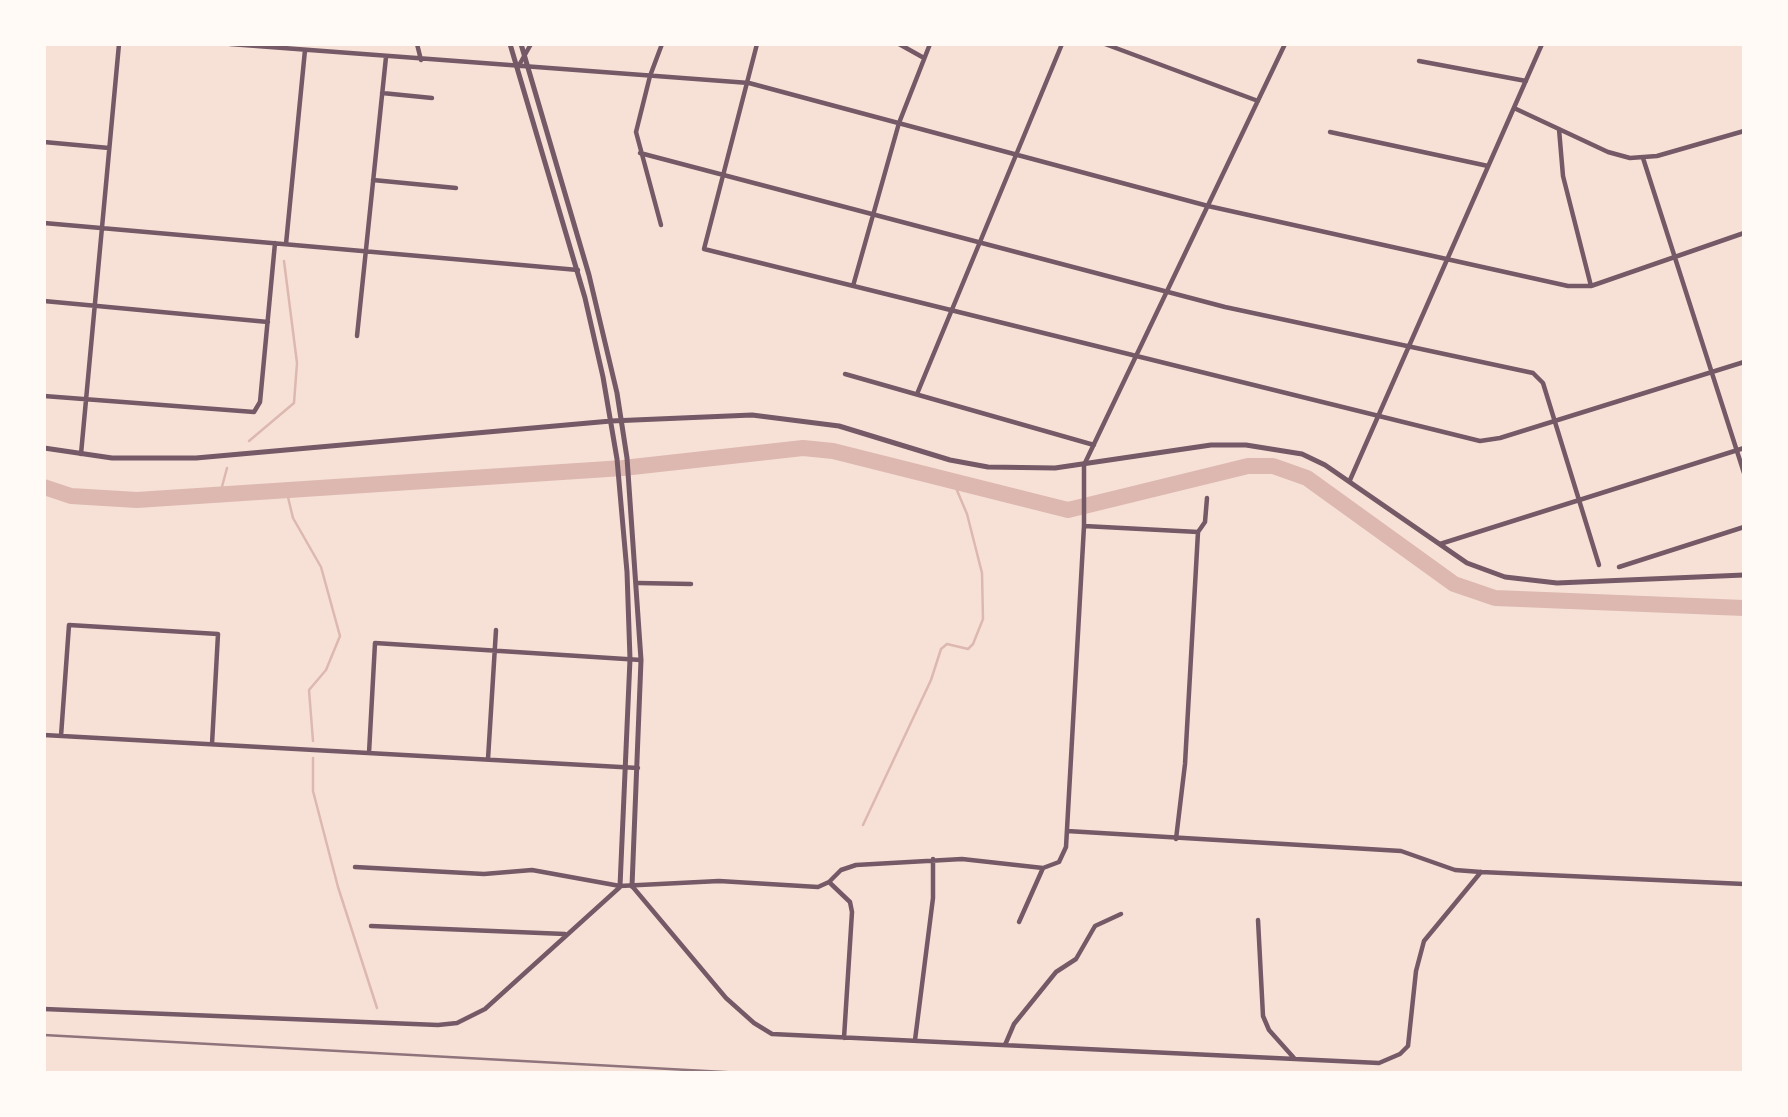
<!DOCTYPE html>
<html>
<head>
<meta charset="utf-8">
<style>
  body { margin:0 }
  #map { position:relative; width:1788px; height:1117px; overflow:hidden; background:#f7e1d7; font-family:"IBM Plex Sans",sans-serif }
  canvas { display:block }
  .frame { position:absolute; inset:0; border:46px solid #fffaf5; pointer-events:none }
</style>
</head>
<body>
<div id="map">
<canvas width="1788" height="1117"></canvas>
<div class="frame"></div>
</div>
<script>
const ctx = document.querySelector('canvas').getContext('2d');
ctx.lineJoin = 'round';
const toPath = rows => new Path2D(rows.map(r => 'M' + r).join(''));
function strokePath(path, color, width, dash) { ctx.strokeStyle = color; ctx.lineWidth = width; ctx.lineCap = dash ? 'butt' : 'round'; ctx.setLineDash(dash || []); ctx.stroke(path); }
strokePath(toPath([
  [249,441,294,403,297,363,284,261],
  [286,489,293,518,321,567,340,636,326,670,309,690,313,741],
  [220,494,227,468],
  [313,758,313,791,338,887,377,1008],
  [863,825,931,680,941,649,947,644,968,649,973,644,983,619,982,573,967,514,953,481]
]), '#dcb8b0', 2.5);
strokePath(toPath([
  [44,487,71,496,137,500,623,468,803,448,833,451,1068,510,1248,466,1273,466,1307,478,1454,584,1495,598,1744,608]
]), '#dcb8b0', 16);
strokePath(toPath([
  [230,44,749,83,1208,206,1568,286,1591,286,1744,233],
  [417,44,421,60],
  [757,44,704,249,1480,441,1500,438,1744,362],
  [899,44,924,58],
  [1105,44,1258,101],
  [1419,61,1526,81],
  [518,67,531,44],
  [382,93,432,98],
  [1514,108,1608,152,1630,158,1657,156,1744,131],
  [1559,129,1563,176,1591,286],
  [1330,132,1488,166],
  [44,142,109,148],
  [640,153,1225,307,1533,373,1543,383,1599,565],
  [1643,158,1744,473],
  [373,180,456,188],
  [44,223,578,270],
  [661,225,636,132,650,76,662,44],
  [286,244,305,50],
  [853,286,899,123,930,44],
  [44,301,268,322],
  [357,336,386,57],
  [845,374,1094,445],
  [917,394,1062,44],
  [44,396,254,412,260,402,275,243],
  [81,454,119,44],
  [1350,480,1542,44],
  [1084,526,1198,532,1185,764,1176,839],
  [1198,532,1205,522,1207,498],
  [1440,544,1744,448],
  [1619,567,1744,527],
  [638,583,691,584],
  [44,735,638,768],
  [61,736,69,625,218,634,212,744],
  [369,753,375,643,641,660],
  [488,759,496,630],
  [1067,831,1401,851,1455,870,1481,872,1744,884],
  [355,867,484,874,532,870,620,886,719,881,818,887,829,882,841,870,856,865,962,859,1043,868],
  [829,882,850,902,852,912,844,1038],
  [632,886,726,998,754,1023,772,1034,1379,1063,1400,1054,1408,1046,1416,971,1424,941,1481,872],
  [1258,920,1263,1016,1269,1030,1294,1058],
  [1019,922,1043,868,1059,862,1066,847,1084,526,1084,465,1285,44],
  [371,926,565,934],
  [44,1009,438,1025,457,1023,485,1009,620,887],
  [915,1040,933,898,933,859],
  [1005,1045,1014,1024,1056,972,1076,959,1095,926,1121,914]
]), '#755966', 4.5);
strokePath(toPath([
  [510,44,585,298,603,377,617,459,627,572,630,659,620,886],
  [521,44,589,275,617,393,627,458,641,660,632,886],
  [44,448,112,458,196,458,611,421,752,415,839,426,950,460,988,467,1055,468,1211,445,1246,445,1302,454,1325,465,1467,563,1505,577,1557,583,1744,575]
]), '#755966', 5);
strokePath(toPath([
  [44,1035,743,1073]
]), '#8f747c', 2.5);
</script>
</body>
</html>
